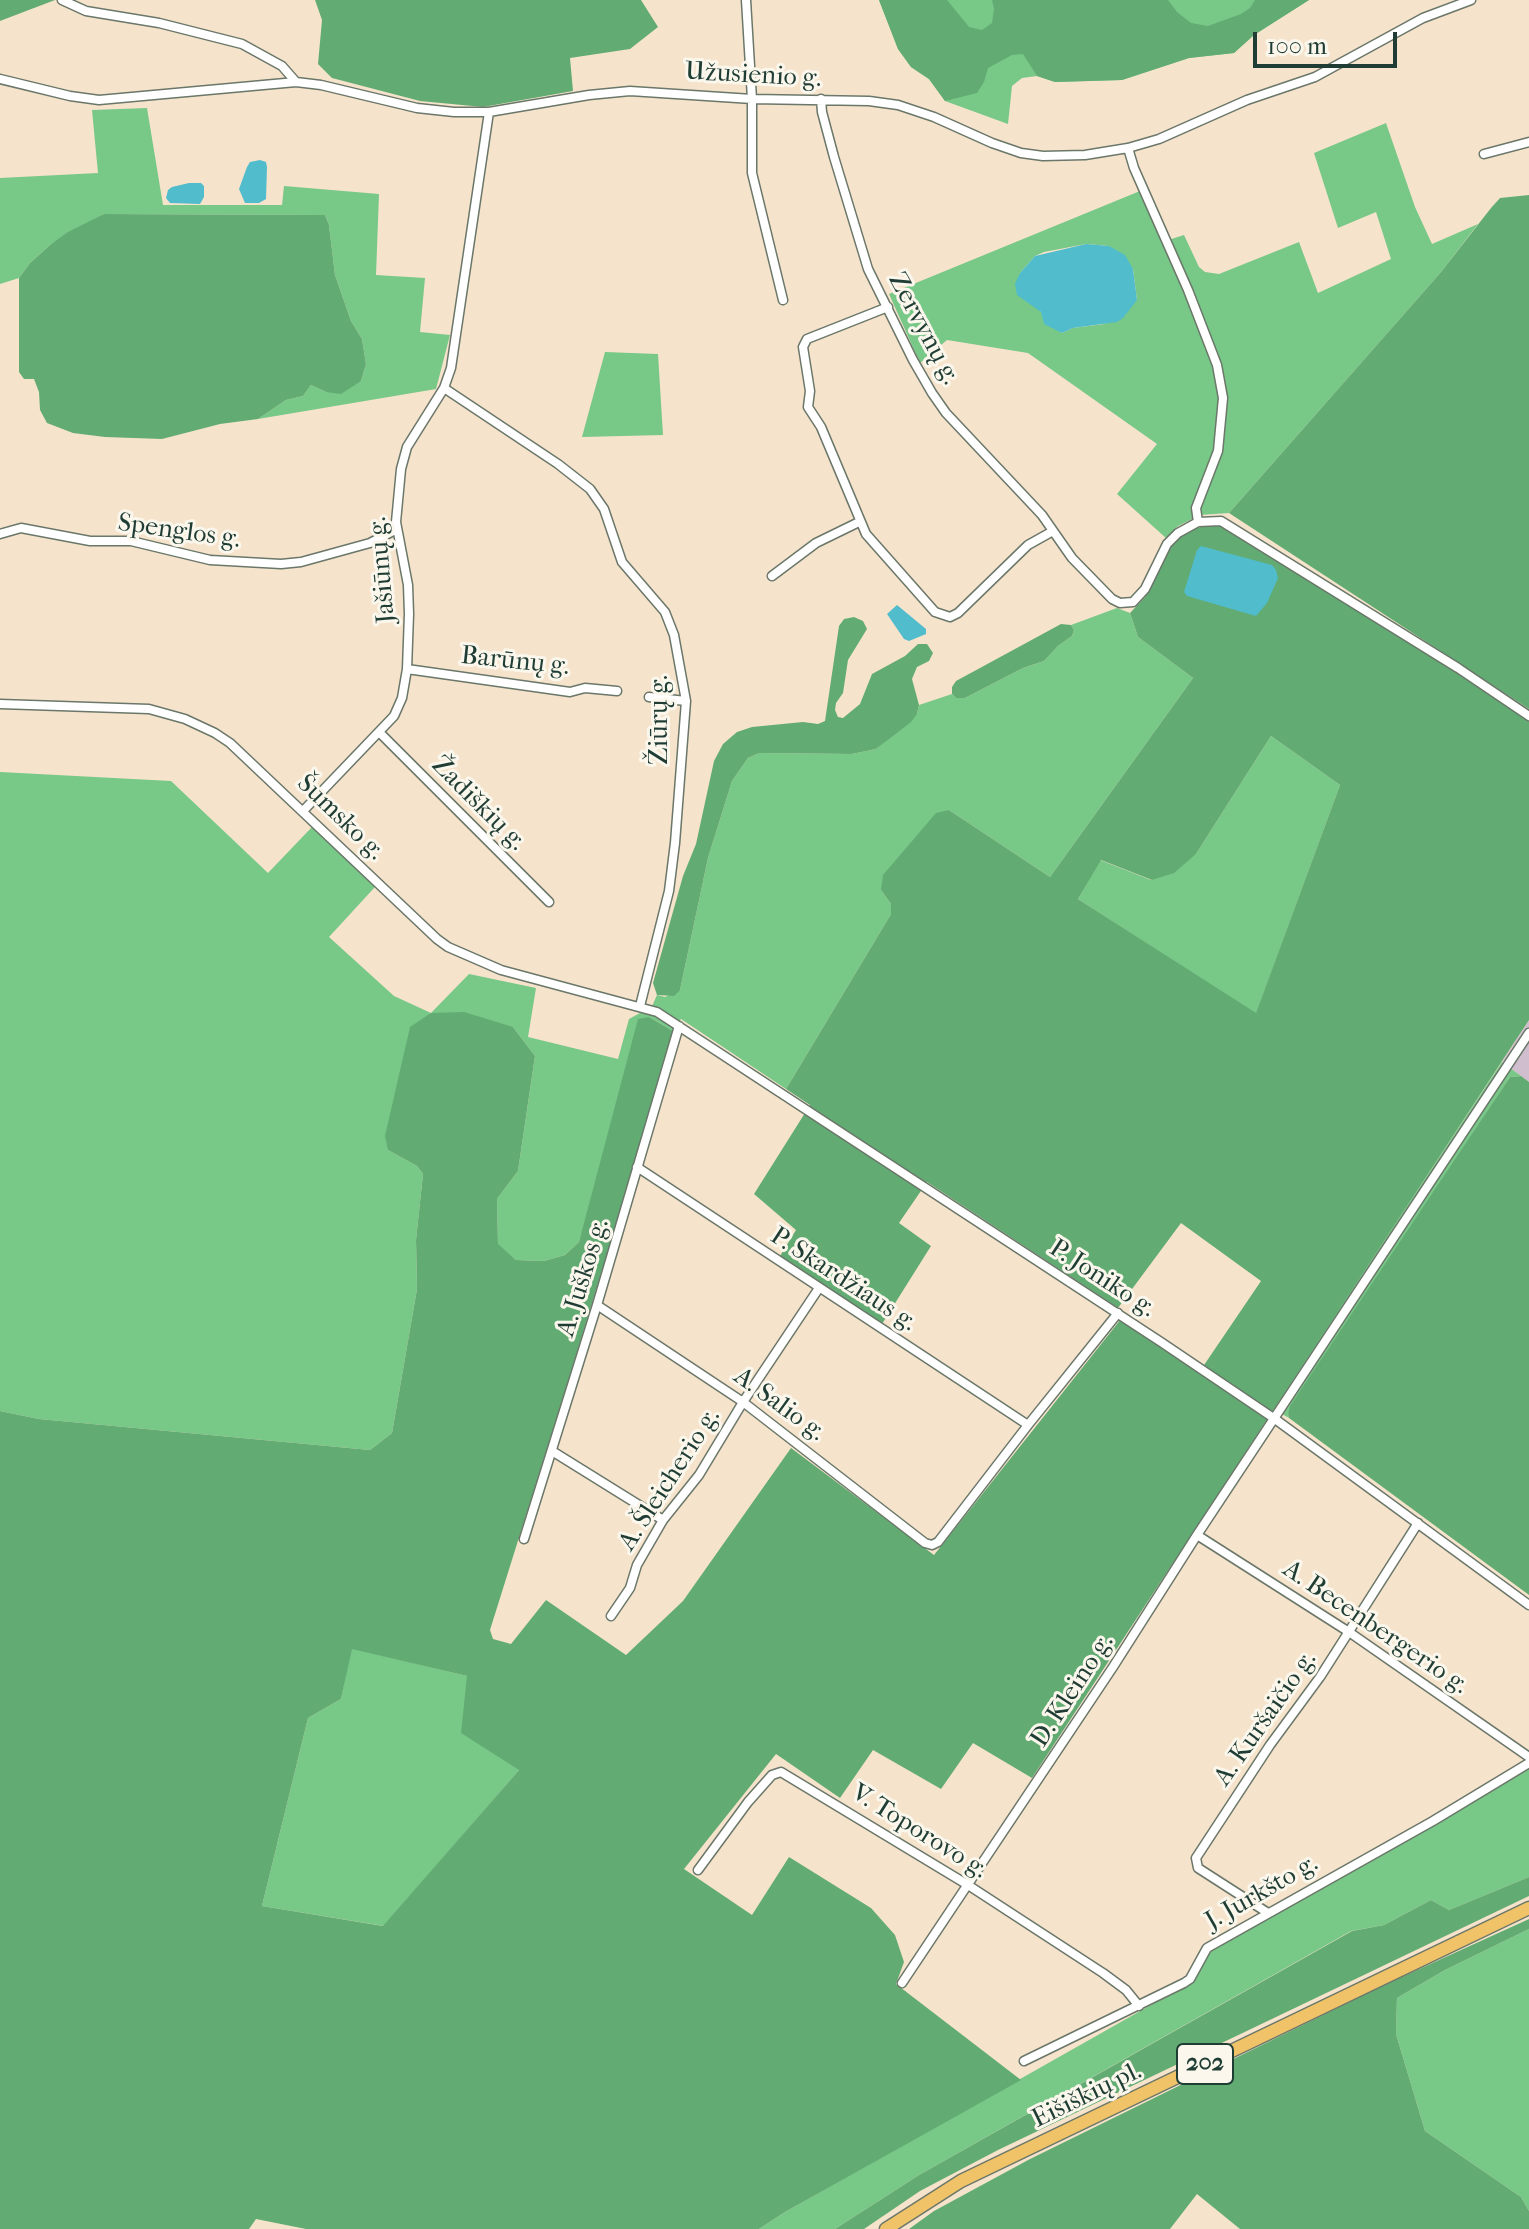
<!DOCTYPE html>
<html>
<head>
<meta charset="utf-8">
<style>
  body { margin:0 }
  #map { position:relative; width:1529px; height:2229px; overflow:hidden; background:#f6e3cc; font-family:"IM FELL French Canon",serif }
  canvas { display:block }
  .scale { position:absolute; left:1253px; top:32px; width:144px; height:36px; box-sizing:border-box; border:4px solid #1f3d34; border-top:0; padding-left:10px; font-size:24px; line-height:28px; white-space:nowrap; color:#1f3d34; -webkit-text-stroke:6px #fbf7ec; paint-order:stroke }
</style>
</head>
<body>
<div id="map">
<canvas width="1529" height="2229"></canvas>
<div class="scale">100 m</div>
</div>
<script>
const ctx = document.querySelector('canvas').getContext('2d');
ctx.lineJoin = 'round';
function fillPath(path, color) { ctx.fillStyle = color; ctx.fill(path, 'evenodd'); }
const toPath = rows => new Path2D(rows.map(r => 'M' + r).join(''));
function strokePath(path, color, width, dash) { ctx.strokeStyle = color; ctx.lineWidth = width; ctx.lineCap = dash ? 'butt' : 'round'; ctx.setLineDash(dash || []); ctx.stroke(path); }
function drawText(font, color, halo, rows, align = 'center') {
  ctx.font = font + ' "IM FELL French Canon",serif'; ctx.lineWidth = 6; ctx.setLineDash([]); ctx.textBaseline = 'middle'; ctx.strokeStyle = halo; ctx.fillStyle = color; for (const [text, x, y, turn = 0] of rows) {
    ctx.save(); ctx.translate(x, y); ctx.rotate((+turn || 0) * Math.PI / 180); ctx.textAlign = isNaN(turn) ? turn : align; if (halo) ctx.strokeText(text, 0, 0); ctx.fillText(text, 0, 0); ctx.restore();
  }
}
fillPath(toPath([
  [1529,1020,1529,1082,1502,1062]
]), '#d0bdcd');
fillPath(toPath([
  [879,0,1309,0,1254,35,1234,53,1189,58,1122,80,1055,82,1037,76,1022,78,1012,86,1008,124,945,101,929,79,911,67,898,49],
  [147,108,163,205,282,205,284,186,379,194,376,275,425,278,420,332,450,335,436,389,258,419,286,400,303,396,311,385,326,392,361,381,366,364,362,339,351,321,335,275,329,225,325,215,104,214,50,245,30,263,19,278,0,284,0,178,98,173,92,110],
  [1386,123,1415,207,1432,244,1478,224,1441,272,1229,513,1200,515,1178,526,1166,538,1117,494,1157,444,1028,353,947,340,920,363,889,294,1140,191,1162,242,1184,235,1199,267,1205,272,1219,274,1299,242,1318,293,1391,259,1376,212,1338,228,1314,153],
  [1086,244,1109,246,1133,269,1137,300,1104,324,1073,328,1062,333,1037,308,1020,273,1035,256,1044,252],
  [605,352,658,354,663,435,582,437],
  [1117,608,1130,613,1138,637,1193,678,1050,877,949,810,881,890,891,904,891,914,786,1089,681,1019,673,1031,649,1017,579,1242,565,1255,544,1261,516,1260,498,1245,497,1199,518,1171,535,1056,513,1027,388,1150,417,1166,423,1174,416,1240,417,1289,392,1433,370,1450,39,1419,0,1411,0,772,171,781,268,873,312,827,375,887,329,937,394,996,431,1013,469,974,536,988,528,1037,618,1059,629,1019,640,1013,649,1013,657,995,665,997,680,990,708,858,732,781,748,758,759,753,852,754,876,749,917,714,919,705,952,694,956,698,965,698,1023,668,1044,661,1058,646,1072,636,1074,630,1071,625],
  [1271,736,1340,785,1256,1014,1078,899,1100,860,1151,880,1196,854],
  [1502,1062,1521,1076,1510,1077,1288,1414,1289,1418,1273,1409],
  [351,1648,467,1676,519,1770,384,1926,262,1906,308,1718,341,1699],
  [1529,1768,1529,1877,1449,1910,1431,1900,1384,1925,1351,1931,919,2175,835,2229,759,2229,785,2212,1188,1984,1210,1952],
  [1529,1929,1529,2211,1521,2197,1425,2131,1396,2034,1397,1998,1445,1970]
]), '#78c888');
fillPath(toPath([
  [0,0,55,0,0,21],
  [315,0,641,0,658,27,630,49,570,58,573,91,483,107,420,101,332,78,318,64,322,20],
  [879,0,947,0,969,27,982,30,992,23,994,9,992,0,1168,0,1177,12,1191,23,1208,26,1241,14,1250,8,1255,0,1309,0,1254,35,1234,53,1189,58,1122,80,1055,82,1037,76,1023,54,1012,55,988,68,984,82,977,93,945,101,929,79,911,67,898,49],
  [1529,195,1529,709,1229,513,1441,272,1491,208,1500,198],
  [104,214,325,215,329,225,335,275,351,321,362,339,366,364,361,381,341,394,326,392,311,385,303,396,286,400,258,419,220,424,162,439,105,437,73,433,47,423,40,410,39,392,34,379,24,379,19,372,19,278,30,263,50,245,68,232],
  [1213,524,1229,529,1436,659,1529,721,1529,1020,1032,1778,973,1743,941,1789,873,1750,840,1798,776,1754,684,1869,752,1915,789,1857,871,1908,895,1935,904,1962,896,1984,1021,2080,785,2212,759,2229,306,2229,256,2219,249,2229,0,2229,0,1411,39,1419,370,1450,392,1433,417,1289,416,1240,423,1174,417,1166,388,1150,385,1136,410,1027,431,1013,464,1012,513,1027,535,1056,518,1171,497,1199,498,1244,516,1260,544,1261,565,1255,579,1242,638,1019,649,1017,673,1031,673,1038,569,1378,490,1630,493,1639,511,1644,546,1600,626,1655,683,1601,791,1448,934,1555,1121,1319,1200,1371,1261,1281,1181,1223,1118,1308,927,1182,899,1223,931,1246,882,1324,780,1256,796,1230,754,1194,810,1105,786,1089,891,914,891,904,881,890,883,875,936,813,949,810,1050,877,1193,678,1138,637,1130,613,1145,597,1173,543,1189,530],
  [1271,736,1340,785,1256,1013,1078,899,1101,860,1152,880,1174,873,1196,854],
  [352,1649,467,1676,461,1733,519,1770,383,1926,262,1906,308,1718,341,1699],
  [854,617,863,621,867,629,848,660,843,693,836,703,835,710,838,717,843,718,860,704,872,674,905,656,918,644,927,644,933,653,929,661,917,667,912,679,919,705,917,714,911,722,876,749,852,754,759,753,748,758,732,781,708,858,680,990,674,996,657,995,653,983,683,876,696,844,714,761,723,744,737,732,752,727,803,722,818,724,825,721,839,626,844,619],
  [1061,624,1071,625,1074,630,1072,636,1058,646,1044,661,1023,668,965,698,956,698,952,694,952,687,956,681],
  [1521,1076,1529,1082,1529,1595,1289,1418,1288,1414,1290,1406,1510,1077],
  [1529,1877,1529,1896,998,2150,920,2191,864,2229,835,2229,919,2175,1352,1931,1384,1925,1431,1900,1449,1910],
  [1529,1919,1529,1929,1445,1970,1397,1998,1396,2034,1425,2131,1521,2197,1529,2211,1529,2229,1240,2229,1197,2194,1170,2229,909,2229,934,2211,1030,2159,1382,1986]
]), '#62ac74');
fillPath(toPath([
  [260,160,266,162,267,167,266,199,259,203,245,203,239,189,247,167,250,162],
  [189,183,201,183,204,186,204,197,200,204,170,203,166,198,168,190,172,187],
  [1086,244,1109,246,1125,255,1133,269,1137,300,1123,318,1117,322,1073,328,1062,333,1044,324,1041,312,1017,295,1015,284,1020,273,1035,256],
  [1201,546,1272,565,1276,570,1278,578,1267,603,1256,616,1187,596,1184,592,1197,550],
  [897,605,926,629,926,634,909,641,904,639,887,614]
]), '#51bccc');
const minor = toPath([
  [62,0,86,11,159,23,242,44,282,66,296,82],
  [746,0,752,99,752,173,783,300],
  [0,79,70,96,99,100,296,82,321,85,417,108,454,112,489,112,589,95,630,91,752,99,869,101,898,105,934,117,992,143,1021,153,1043,156,1085,155,1128,148,1159,139,1247,100,1315,77,1423,18,1471,0],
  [821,99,822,112,834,157,868,269,913,360,932,393,946,413,1042,515,1072,558,1112,599,1120,603,1133,602,1145,589,1167,544,1178,533,1198,522,1221,521,1458,668,1529,716],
  [1128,148,1134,168,1188,290,1217,365,1223,398,1218,451,1196,508,1198,522],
  [1484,154,1529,142],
  [888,307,807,339,803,347,810,391,808,407,821,427,866,534,935,612,950,617,958,613,1028,545,1053,531],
  [444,388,558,464,590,489,604,509,622,562,665,612,674,635,686,701,675,843,669,891,640,1006],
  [0,534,21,528,90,541,131,541,210,560,281,564,301,562,370,543,397,529],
  [772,576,816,543,859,522],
  [407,669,570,692,585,688,617,691],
  [649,697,686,701],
  [0,704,149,709,185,719,215,733,230,743,437,939,448,947,501,970,657,1012,1161,1342,1275,1419,1529,1605],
  [379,732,549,902],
  [303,811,394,716,402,698,407,669,409,614,408,585,396,522,401,469,407,447,444,388,451,368,489,112],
  [637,1167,1028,1425],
  [597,1305,743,1402,925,1543,932,1545,938,1542,1028,1425,1118,1313],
  [552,1451,663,1520],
  [1197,1535,1349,1632,1529,1757],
  [524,1539,597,1305,679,1026],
  [611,1616,630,1588,637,1565,663,1520,699,1475,743,1402,819,1288],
  [698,1870,748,1802,772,1775,781,1772,968,1885,1103,1973,1126,1990,1139,2006],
  [1268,1913,1198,1868,1196,1858,1270,1745,1320,1677,1418,1523],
  [902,1983,1113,1667,1197,1535,1529,1033],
  [1024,2061,1184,1983,1190,1979,1207,1948,1433,1821,1529,1763]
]);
const primary = toPath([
  [886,2229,961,2181,1529,1908]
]);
strokePath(minor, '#6a7769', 11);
strokePath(primary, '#6a7769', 15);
strokePath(minor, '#fff', 8);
strokePath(primary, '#f1c369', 12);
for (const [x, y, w] of [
  [1205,2064,56]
]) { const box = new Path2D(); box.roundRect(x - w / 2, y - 20, w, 40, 6); ctx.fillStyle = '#fbf7ec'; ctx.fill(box); strokePath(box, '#1f3d34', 2); }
drawText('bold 24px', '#1f3d34', null, [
  ["202",1205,2064]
]);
drawText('26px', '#1f3d34', '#fbf7ec', [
  ["Užusienio g.",753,76,3],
  ["Zervynų g.",923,329,62],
  ["Spenglos g.",179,532,8],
  ["Jašiūnų g.",383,570,-95],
  ["Barūnų g.",515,662,6],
  ["Žiūrų g.",661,720,-90],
  ["Žadiškių g.",478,804,45],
  ["Šumsko g.",340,818,44],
  ["A. Juškos g.",584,1278,-73],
  ["P. Joniko g.",1102,1279,33],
  ["P. Skardžiaus g.",843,1280,33],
  ["A. Salio g.",779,1405,36],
  ["A. Šleicherio g.",670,1480,-57],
  ["A. Becenbergerio g.",1375,1628,34],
  ["D. Kleino g.",1073,1691,-57],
  ["A. Kuršaičio g.",1266,1719,-55],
  ["V. Toporovo g.",919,1832,32],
  ["J. Jurkšto g.",1262,1893,-30],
  ["Eišiškių pl.",1087,2096,-26]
]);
</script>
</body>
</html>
